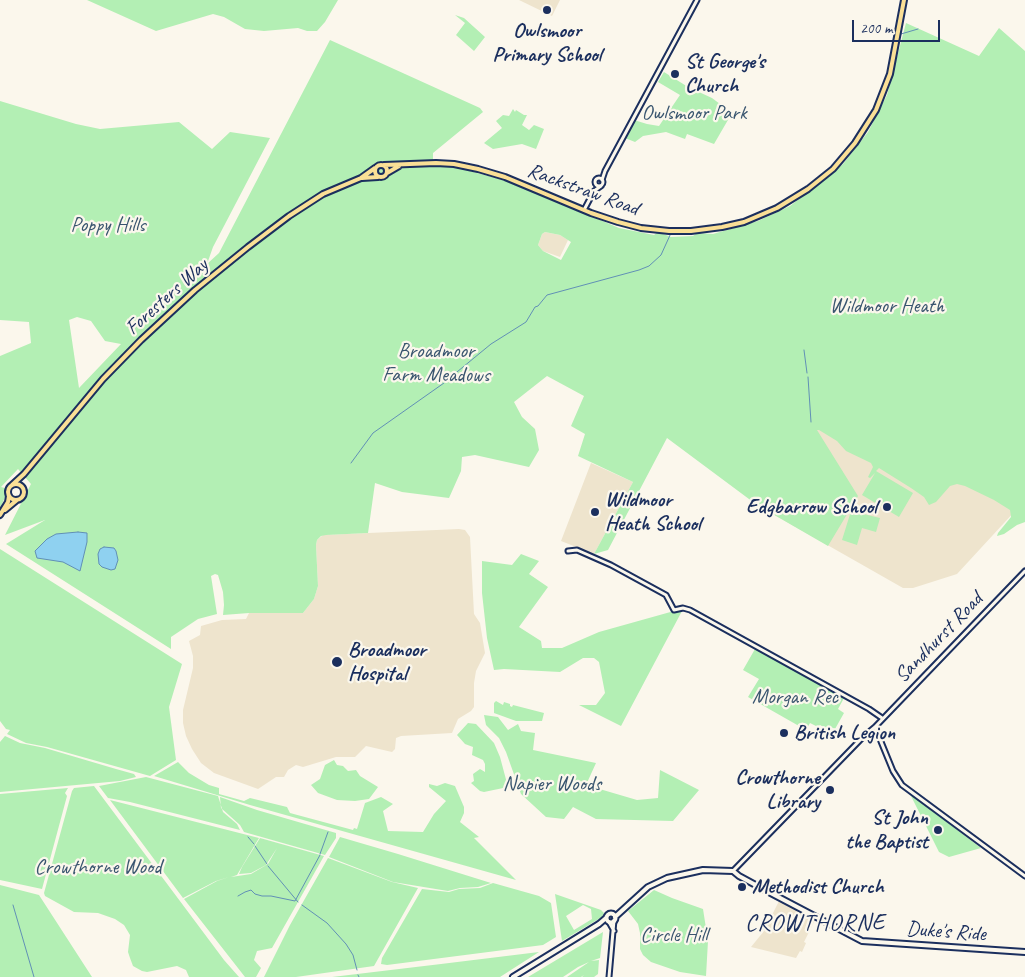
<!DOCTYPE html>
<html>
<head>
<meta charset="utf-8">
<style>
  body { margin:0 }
  #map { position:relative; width:1025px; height:977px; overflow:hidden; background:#fbf7ec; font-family:Caveat,sans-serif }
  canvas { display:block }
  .scale { position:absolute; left:852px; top:20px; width:88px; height:22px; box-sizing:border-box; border:2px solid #1b2f5e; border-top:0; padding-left:6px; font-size:15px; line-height:18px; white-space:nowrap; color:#1b2f5e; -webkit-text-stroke:4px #fbf7ec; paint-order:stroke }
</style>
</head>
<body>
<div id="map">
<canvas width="1025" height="977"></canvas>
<div class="scale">200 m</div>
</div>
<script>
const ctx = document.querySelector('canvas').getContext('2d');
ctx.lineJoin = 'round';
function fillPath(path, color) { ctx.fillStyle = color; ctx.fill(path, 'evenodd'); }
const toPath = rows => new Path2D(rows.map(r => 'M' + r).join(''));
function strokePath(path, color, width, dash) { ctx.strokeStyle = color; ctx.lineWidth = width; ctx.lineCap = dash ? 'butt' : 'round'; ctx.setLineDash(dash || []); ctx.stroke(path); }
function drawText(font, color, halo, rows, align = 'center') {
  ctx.font = font + ' Caveat,sans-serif'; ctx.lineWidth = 4.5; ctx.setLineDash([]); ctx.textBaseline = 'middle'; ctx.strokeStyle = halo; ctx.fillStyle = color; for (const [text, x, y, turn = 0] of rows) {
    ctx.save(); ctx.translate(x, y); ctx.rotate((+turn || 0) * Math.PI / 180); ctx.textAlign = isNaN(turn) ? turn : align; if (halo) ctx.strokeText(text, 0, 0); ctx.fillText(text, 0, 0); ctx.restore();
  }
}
fillPath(toPath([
  [519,0,560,0,552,16],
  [545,232,560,235,568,240,560,257,543,251,538,245,542,234],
  [812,422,944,466,1016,510,957,574,913,588,903,588,757,505],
  [591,463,633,482,594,554,561,541],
  [459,529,465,530,470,537,474,614,480,623,485,653,476,671,474,683,474,707,471,711,458,719,452,733,401,736,396,738,395,749,392,752,366,746,355,757,336,757,303,767,296,765,288,770,284,777,276,777,258,789,214,773,201,763,192,749,186,736,183,723,183,710,193,668,193,656,189,641,200,635,201,626,222,620,246,619,249,613,303,613,314,599,318,586,316,545,317,540,323,535],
  [779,901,815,920,804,942,806,943,802,952,800,951,796,958,751,947,764,931]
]), '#eee4cd');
fillPath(toPath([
  [87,0,338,0,325,22,317,31,307,31,298,28,264,31,245,29,224,17,213,14,156,31],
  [455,15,464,18,485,37,474,51,456,35,465,23],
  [906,23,979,56,999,28,1025,51,1025,522,1017,525,1004,534,997,536,998,533,1011,517,1010,510,994,500,965,486,957,484,950,486,936,502,929,505,924,497,911,488,879,468,876,471,913,493,899,517,862,495,875,473,870,478,868,477,873,467,871,463,846,451,837,441,819,430,817,430,858,496,828,546,757,505,667,438,608,550,594,554,633,482,578,456,585,434,571,426,584,396,547,376,514,402,522,417,535,429,539,450,529,467,475,455,462,457,461,471,449,498,402,492,375,483,368,533,326,535,321,536,317,540,316,545,318,586,314,599,303,613,249,613,223,615,224,605,223,592,218,575,215,574,211,576,217,614,198,619,171,637,171,649,6,544,45,520,5,535,31,484,18,469,1,487,5,488,5,497,0,509,0,356,31,343,29,322,0,320,0,101,76,124,100,129,179,122,212,149,230,132,270,138,213,247,207,264,219,253,330,40,480,108,483,112,433,153,433,161,514,183,619,228,654,235,658,232,671,237,693,236,697,233,713,234,758,221,790,206,843,164,868,132,887,95],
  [545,232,560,235,571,242,561,260,543,251,538,245,542,234],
  [77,317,91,321,105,341,121,344,79,388,69,320],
  [664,72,688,87,712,98,732,113,714,144,687,134,685,139,666,132,643,136,635,142,625,138,634,120,647,124,659,126,680,95,658,82],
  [513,109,515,112,516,110,524,115,527,115,522,125,529,130,534,125,544,129,536,149,522,144,493,149,484,143,502,128,496,121,503,115,509,116],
  [851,511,880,518,876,532,862,528,857,545,842,540],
  [0,549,182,664,169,707,176,760,150,776,47,747,26,743,7,734,10,730,6,729,0,721],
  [521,554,539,561,529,574,548,587,519,627,541,641,542,648,562,648,599,632,674,611,682,611,621,726,579,705,596,705,605,693,599,662,594,658,583,658,560,672,504,669,494,670,487,638,482,593,482,561,512,565],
  [755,649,844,698,838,709,844,713,835,729,831,727,829,730,820,725,818,727,810,723,806,730,748,697,759,679,743,670],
  [496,701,503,705,504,702,510,704,510,706,512,707,513,705,544,713,542,721,516,721,494,713,494,703],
  [484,715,498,717,508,730,518,724,521,731,535,733,533,750,596,763,586,785,637,800,658,798,660,770,699,790,673,821,596,819,573,807,564,819,546,817,521,794,506,752,499,738,486,725],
  [468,723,476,724,494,743,500,757,508,787,484,792,480,791,471,783,474,781,473,774,480,769,485,772,485,764,483,760,472,755,473,747,465,744,457,735],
  [5,736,20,743,45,748,116,769,134,774,136,777,120,781,0,792,0,742],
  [334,760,337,765,343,766,348,771,356,770,360,776,378,787,369,799,355,801,337,800,318,793,311,785,320,779,325,765],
  [178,762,189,773,209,785,219,788,219,794,244,801,250,798,287,807,290,813,353,830,354,828,357,829,365,803,381,797,393,804,383,811,388,831,423,832,434,814,446,801,429,787,429,784,437,786,445,783,455,786,464,807,464,813,460,822,479,837,474,838,516,880,250,805,154,776],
  [146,777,218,796,223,812,237,824,240,830,130,802,108,798,99,786],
  [94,786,224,960,239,977,189,977,186,970,177,966,147,972,142,971,133,966,130,958,128,952,130,935,124,925,115,919,98,913,74,912,45,896,44,893,72,791,74,788],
  [68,788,65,793,67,796,42,889,0,880,0,794],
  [910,794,981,848,949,857,939,852],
  [220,797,257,810,336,833,336,838,325,855,244,832,240,825,221,808],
  [110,800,259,838,237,875,231,877,251,874,268,864,277,848,266,865,251,873,239,874,242,867,260,838,324,856,272,948,257,951,254,960,261,968,256,977,245,977,184,899,217,881,229,877,216,881,183,898],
  [340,837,398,854,491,883,478,887,460,888,448,891,393,882,329,857],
  [328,858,392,882,418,888,374,966,296,977,264,977,290,925],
  [493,883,539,896,551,903,556,937,543,945,387,965,381,964,382,958,422,889,449,892,459,889,480,888],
  [0,885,39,895,92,977,0,977],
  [654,890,672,898,703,909,708,941,706,976,680,972,651,962,643,955,640,949,640,933,638,924,628,911],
  [555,894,601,910,604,913,602,917,562,941],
  [583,905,591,909,592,919,574,930,566,916],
  [603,932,600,958,591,961,599,960,598,974,594,977,582,977,584,975,581,977,567,977,589,962,578,967,563,977,528,977],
  [539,952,500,977,332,977,441,964]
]), '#b3efb4');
const water = toPath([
  [78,532,87,533,87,542,80,571,63,562,37,558,35,551,47,539,56,534,78,532],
  [104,547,114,548,116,551,118,560,115,569,111,570,102,567,99,564,98,554,100,549,104,547]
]);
fillPath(water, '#8fd1f0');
strokePath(water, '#6190b6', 1);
strokePath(toPath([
  [901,34,918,29],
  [804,350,807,373],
  [808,377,811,422],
  [446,381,491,344,526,322,535,307,538,306,547,295,639,270,649,266,661,255,671,233],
  [351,463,373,433,444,383],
  [248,837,254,844],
  [255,846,267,864],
  [320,854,328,832],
  [268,866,298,902],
  [238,896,245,892,251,890,255,894,262,896,271,896,295,901,320,855],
  [13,905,34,977],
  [302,905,327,923,346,944,353,955,357,970],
  [358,975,359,977]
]), '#6190b6', 1);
const tertiary = toPath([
  '595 182a4 4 0 1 1 8 0a4 4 0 1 1-8 0Z',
  [602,180,605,171,697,0],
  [584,210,594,191,601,186],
  [568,551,577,550,611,565,666,595,674,610,683,608,690,610,869,709,882,718],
  [875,727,893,771,902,785,1025,876],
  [733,871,863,737,875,727,1025,571],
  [609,922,614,931],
  [609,977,614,920]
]);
const secondary = toPath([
  '606.5 918a4.5 4.5 0 1 1 9 0a4.5 4.5 0 1 1-9 0Z',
  [615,917,648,887,667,878,703,870,733,871,739,876,763,889,862,941,1025,952],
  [513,977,599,924,606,918]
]);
const primary = toPath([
  '375 171a6 6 0 1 1 12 0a6 6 0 1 1-12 0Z',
  [384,165,436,163,454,164,478,169,505,177,591,213,618,222,641,228,669,231,691,231,722,227,744,222,777,208,808,189,833,169,855,143,876,110,890,74,904,0],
  [387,173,399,166],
  [362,178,378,177],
  '8 492a8 8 0 1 1 16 0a8 8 0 1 1-16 0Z',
  [12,485,24,474,103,379,141,340,195,290,248,247,289,216,323,194,361,178,375,168],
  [5,510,17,500],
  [0,515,8,502,9,496]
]);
strokePath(tertiary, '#1b2f5e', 7);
strokePath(secondary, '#1b2f5e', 8);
strokePath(primary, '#1b2f5e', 8);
strokePath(tertiary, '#fbf7ec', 3);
strokePath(secondary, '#fbf7ec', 4);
strokePath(primary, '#fadf96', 4);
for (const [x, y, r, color] of [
  [547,10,5,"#1b2f5e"],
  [675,74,5,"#1b2f5e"],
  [887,507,5,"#1b2f5e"],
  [595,512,5,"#1b2f5e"],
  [337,662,6,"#1b2f5e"],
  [784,733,5,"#1b2f5e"],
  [830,790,5,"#1b2f5e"],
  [938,830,5,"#1b2f5e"],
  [742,887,5,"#1b2f5e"]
]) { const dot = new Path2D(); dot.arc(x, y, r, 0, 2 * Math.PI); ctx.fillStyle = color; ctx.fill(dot); strokePath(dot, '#fbf7ec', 2); }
drawText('bold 21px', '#1b2f5e', '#fbf7ec', [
  ["Owlsmoor",547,31,"center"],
  ["Primary School",547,55,"center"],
  ["St George's",685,62],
  ["Church",685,86],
  ["Wildmoor",605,500],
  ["Heath School",605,524],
  ["Edgbarrow School",877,507,"right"],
  ["Broadmoor",348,650],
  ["Hospital",348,674],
  ["British Legion",794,733],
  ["Crowthorne",820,778,"right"],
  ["Library",820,802,"right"],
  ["St John",928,818,"right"],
  ["the Baptist",928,842,"right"],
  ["Methodist Church",752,887]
], 'left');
drawText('21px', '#39556f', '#fbf7ec', [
  ["Owlsmoor Park",694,113],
  ["Poppy Hills",108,225],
  ["Wildmoor Heath",887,306],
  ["Broadmoor",436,351],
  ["Farm Meadows",436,375],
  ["Morgan Rec",795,697],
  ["Napier Woods",552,784],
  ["Crowthorne Wood",98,867],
  ["Circle Hill",674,935]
]);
drawText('21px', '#1b2f5e', '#fbf7ec', [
  ["Rackstraw Road",583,190,20],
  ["Foresters Way",167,297,-42],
  ["Sandhurst Road",939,638,-46],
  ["Duke's Ride",946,932,4]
]);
ctx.letterSpacing = '1px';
drawText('24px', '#1b2f5e', '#fbf7ec', [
  ["CROWTHORNE",815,924]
]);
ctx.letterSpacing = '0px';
</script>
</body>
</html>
